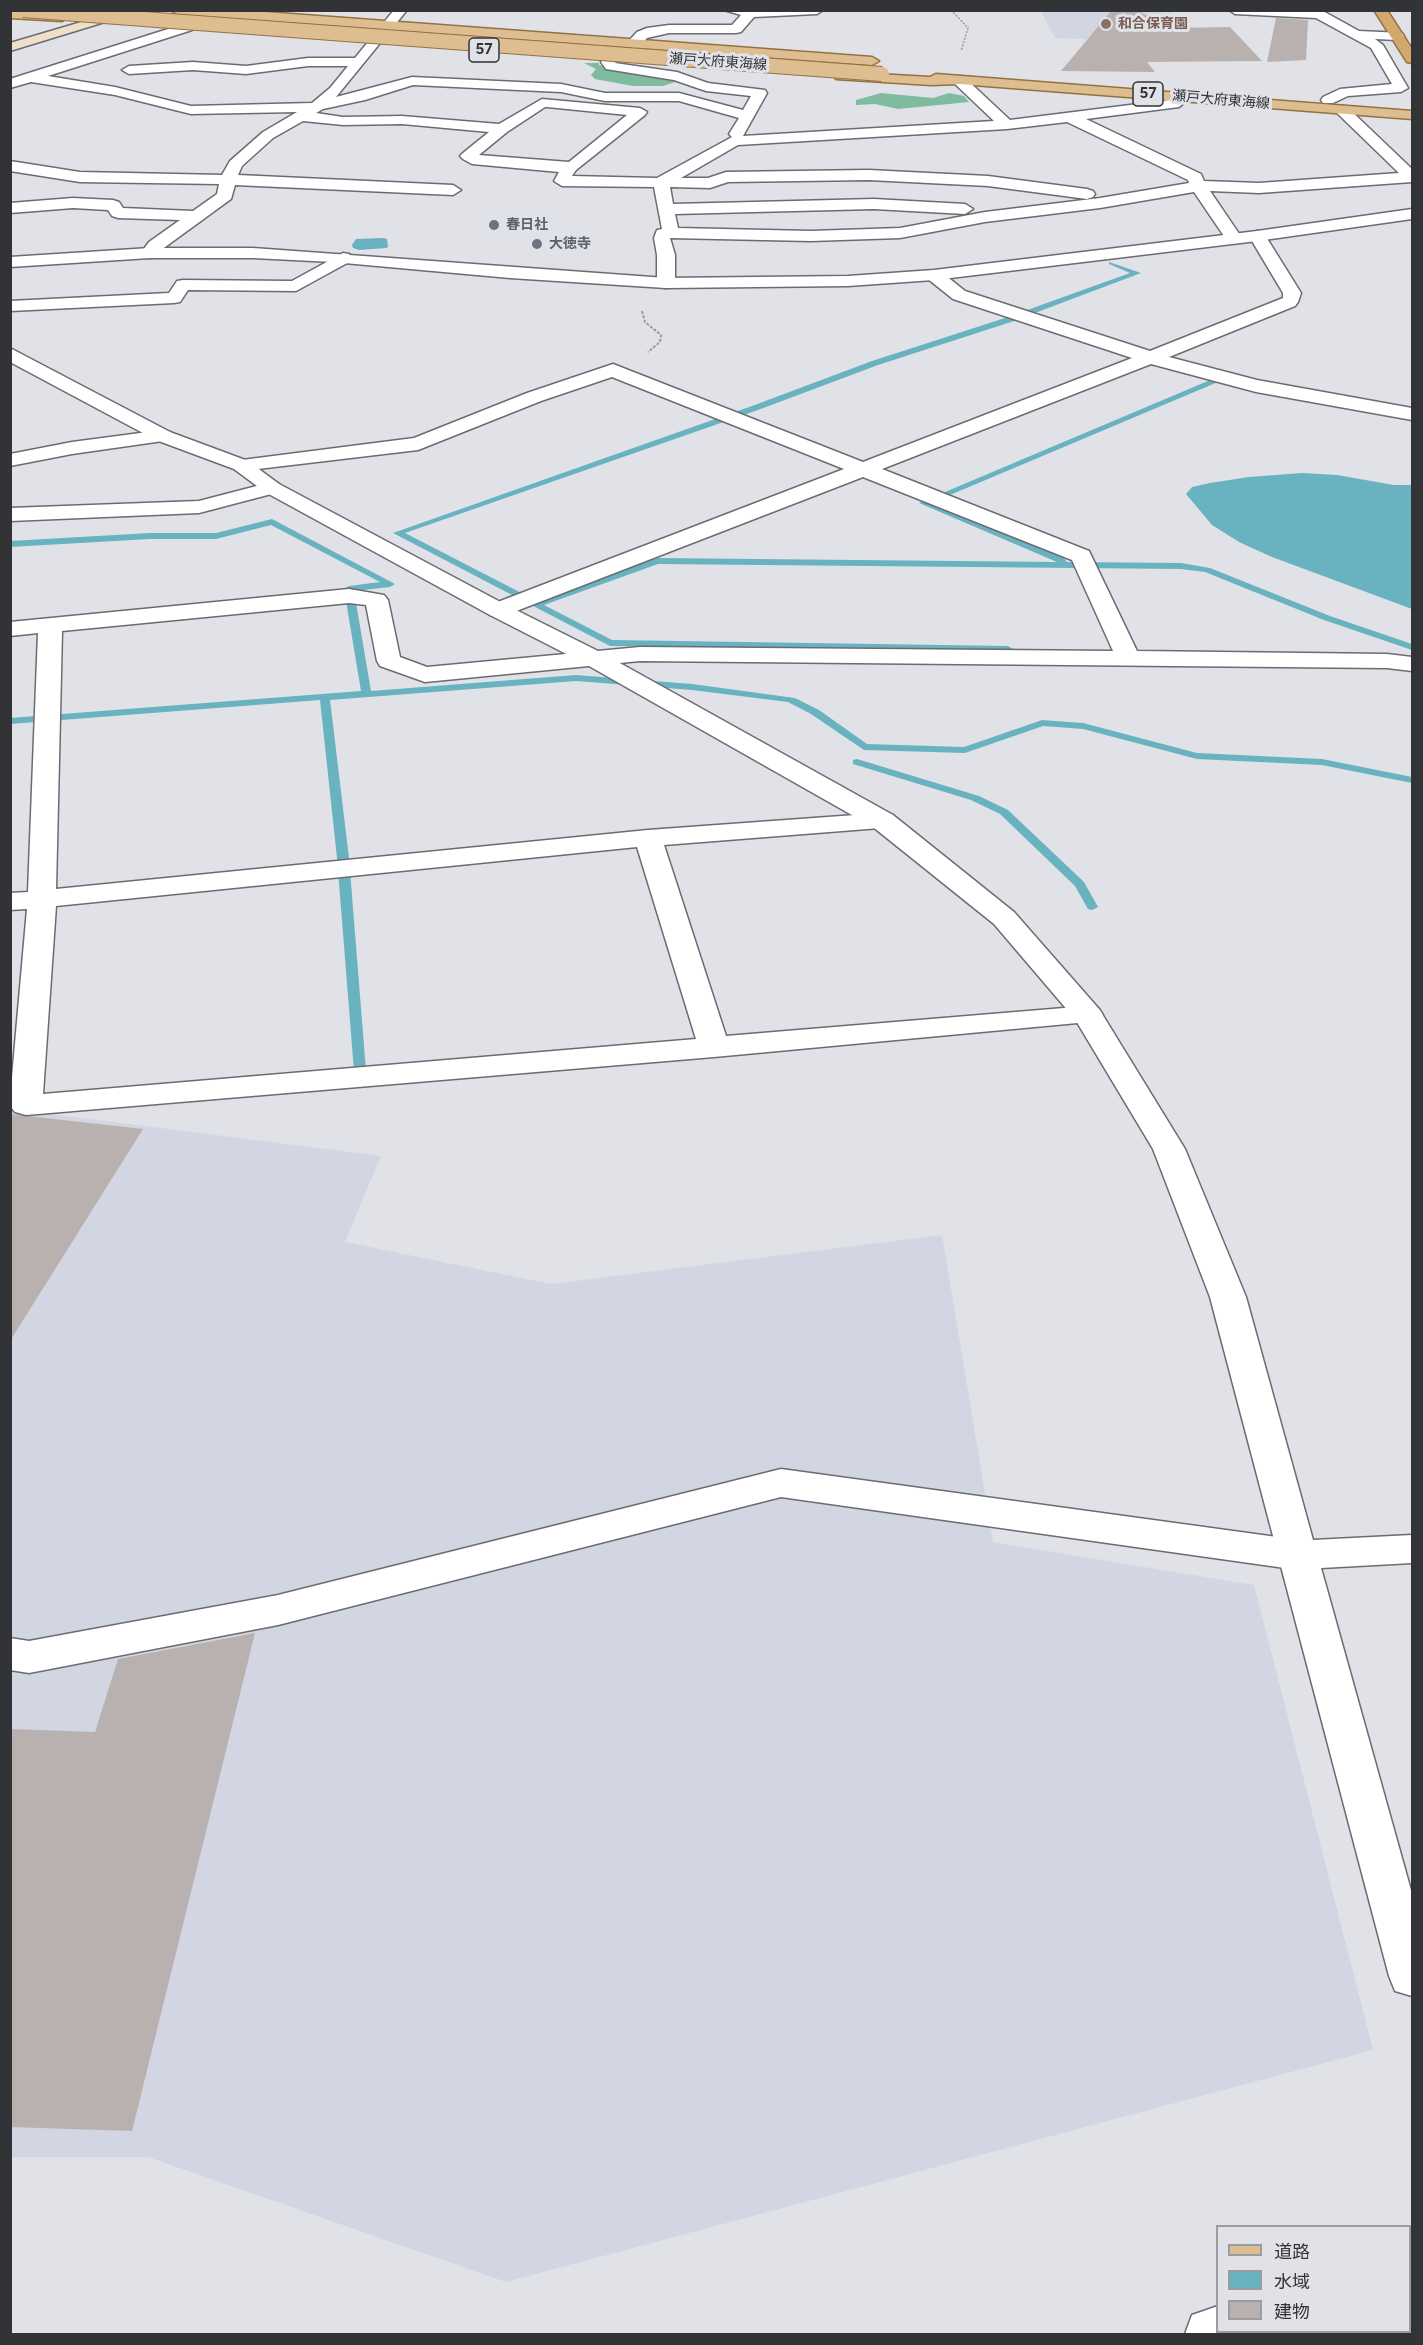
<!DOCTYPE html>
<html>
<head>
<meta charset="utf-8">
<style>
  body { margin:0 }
  #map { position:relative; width:1423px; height:2345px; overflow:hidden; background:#e0e2e8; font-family:Figtree,"Noto Sans JP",sans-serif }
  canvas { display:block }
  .frame { position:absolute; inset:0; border:12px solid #323336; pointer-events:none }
  .legend { position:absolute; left:1216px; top:2225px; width:195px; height:108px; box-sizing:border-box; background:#e0e2e8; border:2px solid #9a9ca1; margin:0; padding:8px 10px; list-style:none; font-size:18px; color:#323336 }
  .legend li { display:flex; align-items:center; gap:12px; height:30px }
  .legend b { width:30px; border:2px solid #9a9ca1 }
</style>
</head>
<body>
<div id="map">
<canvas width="1423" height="2345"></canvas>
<div class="frame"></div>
<ul class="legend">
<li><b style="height:8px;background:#debe91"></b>道路</li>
<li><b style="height:16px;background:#69b2c0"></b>水域</li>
<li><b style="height:16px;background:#b9b1b0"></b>建物</li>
</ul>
</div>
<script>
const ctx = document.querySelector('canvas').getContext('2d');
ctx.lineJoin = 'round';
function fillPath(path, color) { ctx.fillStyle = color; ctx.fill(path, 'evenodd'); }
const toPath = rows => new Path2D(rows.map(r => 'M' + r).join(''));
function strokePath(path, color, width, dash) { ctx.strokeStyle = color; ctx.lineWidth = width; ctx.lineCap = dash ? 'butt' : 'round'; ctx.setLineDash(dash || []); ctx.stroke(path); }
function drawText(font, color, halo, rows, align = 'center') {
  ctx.font = font + ' Figtree,"Noto Sans JP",sans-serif'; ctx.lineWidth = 6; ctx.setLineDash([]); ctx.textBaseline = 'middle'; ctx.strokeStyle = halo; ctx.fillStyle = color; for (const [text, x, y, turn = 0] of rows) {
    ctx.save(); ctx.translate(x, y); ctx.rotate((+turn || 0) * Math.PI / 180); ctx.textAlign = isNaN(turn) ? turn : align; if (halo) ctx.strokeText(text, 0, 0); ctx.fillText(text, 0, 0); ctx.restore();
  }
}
fillPath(toPath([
  [1041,11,1174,11,1164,22,1167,26,1138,41,1055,38],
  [11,1109,381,1156,345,1242,551,1284,942,1235,993,1542,1254,1585,1373,2050,506,2282,148,2157,11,2157]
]), '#d1d6e2');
fillPath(toPath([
  [584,63,599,63,599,65,681,80,663,86,633,86,595,79,591,75,596,69],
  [881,93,933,98,949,93,964,96,969,102,898,109,875,104,856,105,856,100]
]), '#7fbb9e');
fillPath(toPath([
  [383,238,387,239,388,247,386,248,359,250,353,248,352,245,356,239],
  [1302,473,1337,475,1394,485,1412,485,1412,609,1272,557,1239,542,1212,525,1186,494,1192,487,1210,483,1249,477]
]), '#69b2c0');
fillPath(toPath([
  [1109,262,1141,273,1011,322,878,365,758,410,405,533,537,601,657,558,1057,562,919,503,1215,378,1219,380,1218,382,931,503,1050,551,1063,557,1067,562,1181,563,1210,568,1330,616,1412,644,1412,650,1324,620,1205,572,1181,569,658,564,544,605,612,640,1008,646,1013,649,1008,652,610,646,393,533,752,406,872,361,1005,318,1130,273,1109,264,1109,262],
  [272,519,395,584,390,587,354,591,371,691,576,675,692,684,795,698,819,710,867,744,964,747,1042,720,1083,723,1197,753,1322,759,1412,777,1412,783,1322,765,1197,759,1083,729,1043,726,965,753,864,750,811,714,788,702,692,690,576,681,330,700,349,858,366,1071,360,1075,354,1071,337,858,320,700,10,724,10,718,361,691,344,589,349,586,380,582,271,525,216,539,150,539,10,547,10,541,150,533,216,533,272,519],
  [857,759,979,796,1008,810,1084,882,1098,907,1092,910,1088,909,1075,886,1000,814,971,800,853,764,853,760,857,759]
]), '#69b2c0');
fillPath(toPath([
  [1112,10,1139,10,1145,15,1152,14,1172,28,1230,27,1262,61,1147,62,1155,72,1061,71],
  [1276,18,1308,20,1306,60,1267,62],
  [10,1114,143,1129,10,1341],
  [255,1633,132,2131,10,2127,10,1729,95,1732,118,1659]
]), '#b9b1b0');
const minor = toPath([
  [394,10,407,10,336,97,412,77,561,84,605,93,679,93,743,110,751,96,706,91,674,80,606,69,601,62,606,56,611,55,618,59,615,63,677,72,708,83,765,90,767,93,743,136,994,121,954,83,952,80,954,77,959,76,964,77,1010,120,1170,100,1184,93,1191,97,1179,107,1086,119,1201,174,1204,181,1259,183,1399,173,1337,113,1335,110,1342,106,1347,107,1412,169,1412,182,1259,193,1210,191,1242,238,1234,243,1228,242,1194,192,1100,208,985,222,900,238,811,241,670,238,675,255,675,283,672,287,666,288,660,287,657,283,657,255,654,238,657,230,662,229,654,187,562,186,554,181,559,172,472,164,463,159,460,156,463,153,489,132,402,124,343,125,303,121,273,138,242,166,238,175,453,185,461,190,453,195,235,185,231,199,161,250,156,257,150,258,144,257,141,253,149,242,180,220,118,218,112,216,108,210,73,208,10,213,10,203,73,198,113,200,119,202,123,208,193,211,217,194,219,184,80,182,10,171,10,161,80,172,222,175,230,161,263,132,297,112,191,114,115,95,31,82,10,88,10,79,187,23,194,27,192,30,48,76,115,87,191,106,312,103,330,88,348,66,308,66,246,74,193,70,129,74,122,70,129,66,193,62,246,66,308,58,355,58,394,10],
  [413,85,561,92,605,101,679,101,739,118,729,134,732,137,657,178,572,176,576,170,645,115,647,112,640,108,542,99,499,124,402,116,343,117,316,113,323,109,365,100,413,85],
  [545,107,547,107,627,115,569,162,479,155,507,132,545,107],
  [1067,122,1188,180,1189,183,1100,198,985,212,900,228,811,231,678,228,675,214,874,209,965,214,973,209,965,204,874,199,673,204,670,187,710,188,728,182,869,180,988,186,1087,199,1093,197,1095,194,1093,191,1087,189,988,176,869,170,726,172,708,178,681,178,738,145,1007,129,1067,122],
  [724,10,823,10,817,14,754,17,741,32,736,33,669,33,647,38,638,47,633,48,626,44,637,32,647,28,669,25,732,25,741,15,724,10],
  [1229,10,1321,10,1359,31,1402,33,1404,36,1402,39,1397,40,1375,39,1383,45,1408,88,1401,92,1348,96,1333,103,1323,103,1321,100,1323,97,1340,89,1392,84,1371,48,1316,18,1235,14,1229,10],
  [1257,231,1263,232,1301,293,1298,302,1295,306,1169,357,1257,380,1412,408,1412,420,1256,392,1151,364,882,469,1089,551,1137,651,1387,654,1412,657,1412,671,1387,668,640,661,425,682,380,666,377,661,366,605,349,603,62,631,56,889,648,830,883,813,893,815,896,821,893,827,664,845,726,1036,1088,1006,1099,1009,1103,1015,1099,1021,714,1057,26,1115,15,1112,10,1106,10,1100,27,909,10,910,10,893,28,892,38,633,10,636,10,622,349,589,384,595,388,600,400,657,427,667,640,647,1113,651,1072,560,863,477,506,615,498,617,490,615,486,610,490,605,844,469,612,377,541,401,418,450,241,471,234,469,231,465,234,461,414,438,527,393,613,364,863,462,1132,358,953,299,928,279,925,275,928,271,940,271,965,291,1150,351,1283,298,1283,293,1249,236,1257,231],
  [637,847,696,1039,43,1094,56,906,637,847],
  [343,253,349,254,352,258,349,262,296,291,188,290,180,302,174,303,10,311,10,301,169,293,177,281,183,280,292,281,343,253],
  [163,430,170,432,173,436,170,440,72,454,10,466,10,454,72,442,163,430],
  [272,482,279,484,283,488,279,492,199,513,10,521,10,508,199,501,272,482],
  [781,1469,1299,1540,1313,1545,1319,1555,1313,1565,1299,1570,781,1497,278,1625,29,1673,10,1670,10,1638,29,1641,278,1595,781,1469],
  [1412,2246,1412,2296,1410,2297,1410,2247,1412,2246],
  [1218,2306,1218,2332,1247,2332,1247,2334,1185,2334,1192,2315,1218,2306]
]);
const tertiary = toPath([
  [1412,209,1412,219,1257,241,934,280,848,286,666,288,510,278,333,262,253,258,150,258,10,267,10,257,150,248,253,248,666,278,848,276,934,270,1257,231,1412,209],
  [10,348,170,432,248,461,279,484,506,605,600,652,893,815,1014,912,1099,1009,1185,1149,1246,1297,1313,1540,1412,1535,1412,1563,1321,1568,1412,1894,1412,1996,1395,1991,1389,1976,1210,1297,1153,1149,1075,1019,994,924,873,827,582,662,490,615,265,492,234,469,156,440,10,362,10,348]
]);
const secondary = toPath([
  [122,10,144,10,10,51,10,43,122,10]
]);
const primary = toPath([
  [10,10,62,13,68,17,62,21,10,18,10,10],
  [171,10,237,10,872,57,879,61,872,65,177,14,171,10],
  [841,72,930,77,936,74,1412,111,1412,119,960,84,931,85,836,79,834,76,836,73,841,72]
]);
const trunk = toPath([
  [1374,10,1387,10,1412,49,1412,63,1407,62,1374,10]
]);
strokePath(minor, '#6a6c72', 3);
strokePath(tertiary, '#6a6c72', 3);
strokePath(secondary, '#6a6c72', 3);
strokePath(primary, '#947142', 3);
strokePath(trunk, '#947142', 3);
strokePath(toPath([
  [951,10,968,28,961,51]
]), '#999ba0', 1.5, [2, 1.5]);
strokePath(toPath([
  [642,311,645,322,661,335,660,342,648,352]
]), '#999ba0', 2, [3, 1.5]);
fillPath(minor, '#fff');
fillPath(tertiary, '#fff');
fillPath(secondary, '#eedfc8');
fillPath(primary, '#debe91');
fillPath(trunk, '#d3a86c');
const primaryBridge = toPath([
  [23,10,882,74]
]);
strokePath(primaryBridge, '#947142', 16, []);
strokePath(primaryBridge, '#debe91', 14);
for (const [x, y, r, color] of [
  [1106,24,6,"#8d6e63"],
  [494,225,6,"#6b7280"],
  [537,244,6,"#6b7280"]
]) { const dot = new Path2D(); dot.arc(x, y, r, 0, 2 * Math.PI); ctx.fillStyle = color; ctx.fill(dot); strokePath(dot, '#e0e2e8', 2); }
drawText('bold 14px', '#785e54', '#e0e2e8', [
  ["和合保育園",1118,24]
], 'left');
drawText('14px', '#323336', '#e0e2e8', [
  ["瀬戸大府東海線",718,62,4],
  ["瀬戸大府東海線",1221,100,5]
]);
drawText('bold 14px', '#5b616d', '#e0e2e8', [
  ["春日社",506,225],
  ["大徳寺",549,244]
], 'left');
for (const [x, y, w] of [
  [484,50,30],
  [1148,94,30]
]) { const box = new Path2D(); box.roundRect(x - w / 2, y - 12, w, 24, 4.5); ctx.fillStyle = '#e0e2e8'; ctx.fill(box); strokePath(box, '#323336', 1.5); }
drawText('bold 15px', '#323336', null, [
  ["57",484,50],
  ["57",1148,94]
]);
</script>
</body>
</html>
